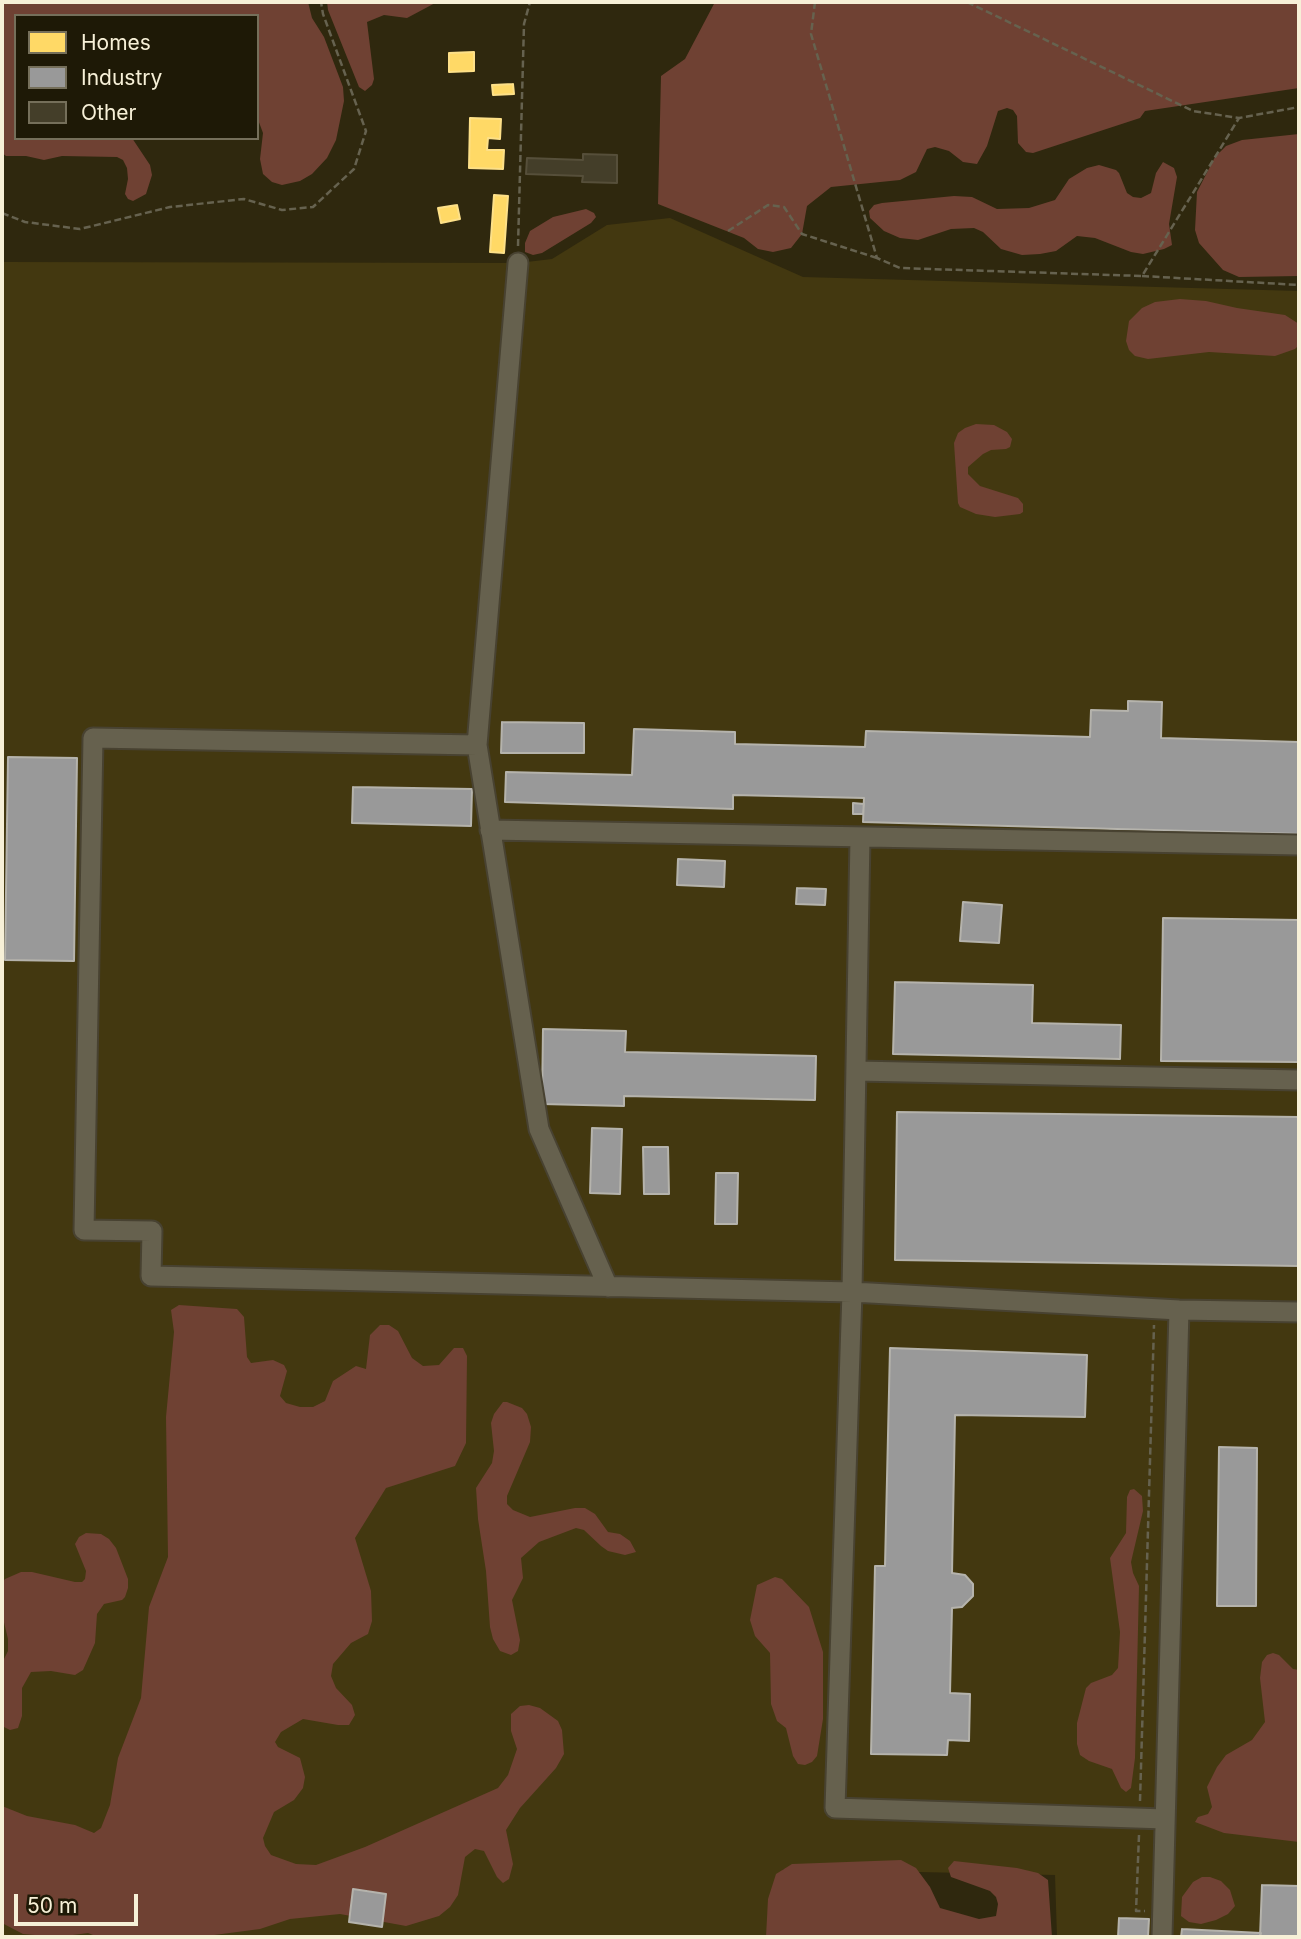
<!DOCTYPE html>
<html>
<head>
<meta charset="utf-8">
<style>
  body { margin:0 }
  #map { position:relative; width:1301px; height:1939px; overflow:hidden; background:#2f280e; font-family:Inter,sans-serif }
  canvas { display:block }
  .frame { position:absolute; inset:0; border:4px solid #f7f0d7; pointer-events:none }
  .legend { position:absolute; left:14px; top:14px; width:245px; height:126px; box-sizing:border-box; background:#1e1906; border:2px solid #756f5a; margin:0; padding:9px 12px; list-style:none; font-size:21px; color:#f7f0d7 }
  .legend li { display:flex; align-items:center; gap:14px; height:35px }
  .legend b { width:35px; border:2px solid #756f5a }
  .scale { position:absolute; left:14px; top:1894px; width:124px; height:32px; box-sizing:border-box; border:4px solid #f7f0d7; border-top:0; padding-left:9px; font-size:21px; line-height:24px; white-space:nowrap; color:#f7f0d7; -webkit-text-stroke:5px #1e1906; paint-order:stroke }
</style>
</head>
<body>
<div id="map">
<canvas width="1301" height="1939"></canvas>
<div class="frame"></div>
<ul class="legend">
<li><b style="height:19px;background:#ffd966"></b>Homes</li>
<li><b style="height:19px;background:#999"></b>Industry</li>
<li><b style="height:19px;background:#443e29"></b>Other</li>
</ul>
<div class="scale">50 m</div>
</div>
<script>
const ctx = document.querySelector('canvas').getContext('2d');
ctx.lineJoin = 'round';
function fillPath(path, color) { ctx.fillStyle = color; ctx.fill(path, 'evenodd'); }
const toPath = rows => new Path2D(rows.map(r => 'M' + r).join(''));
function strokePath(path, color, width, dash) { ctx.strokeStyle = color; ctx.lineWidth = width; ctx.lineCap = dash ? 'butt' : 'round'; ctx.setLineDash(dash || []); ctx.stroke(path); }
fillPath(toPath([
  [670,218,803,277,1299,291,1299,1937,1057,1937,1055,1875,783,1869,770,1937,2,1937,2,262,518,263,552,259,607,225]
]), '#433810');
fillPath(toPath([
  [2,2,308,2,312,18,324,37,343,87,344,101,336,140,327,158,312,174,300,181,282,185,272,182,263,174,260,159,263,133,257,117,257,16,16,16,16,138,132,138,150,165,152,175,146,194,133,201,128,199,125,194,128,179,127,168,123,160,117,157,62,156,44,160,26,156,6,156,2,153],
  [327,2,437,2,407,18,384,15,367,22,374,79,372,85,365,91,359,87,328,10],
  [715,2,1299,2,1299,88,1145,111,1140,118,1033,153,1026,152,1018,143,1017,116,1013,110,1007,108,998,111,987,146,977,164,963,162,949,151,935,147,927,149,916,172,900,180,831,187,807,206,802,234,791,248,773,252,758,249,744,238,658,204,661,76,685,59],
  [1299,134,1299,276,1239,277,1223,270,1199,243,1195,230,1197,192,1215,157,1226,146,1242,140],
  [1163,162,1174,168,1177,177,1169,224,1172,245,1164,249,1143,254,1131,252,1095,238,1077,236,1056,251,1040,254,1022,255,1001,249,983,232,974,228,951,229,918,240,900,238,884,231,870,218,869,211,874,205,882,203,954,196,972,197,997,209,1029,208,1055,200,1069,179,1087,168,1099,165,1116,170,1119,173,1127,193,1133,197,1141,198,1151,193,1156,173],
  [586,209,594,213,596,217,591,223,542,253,533,255,525,252,525,243,530,231,553,217],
  [1180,299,1206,301,1237,308,1285,315,1299,324,1299,345,1295,349,1275,356,1209,352,1148,359,1135,356,1129,350,1126,341,1129,321,1142,308,1155,302],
  [976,424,994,425,1007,432,1012,439,1010,447,1006,449,991,450,983,454,968,467,968,474,980,486,1018,498,1023,504,1023,512,1020,514,995,517,976,514,960,507,958,503,954,443,958,433,965,428],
  [179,1305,237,1309,244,1317,247,1357,251,1363,273,1360,284,1365,287,1371,280,1396,286,1403,300,1407,313,1407,325,1401,333,1381,356,1366,366,1369,370,1335,380,1325,389,1325,398,1331,412,1358,423,1366,439,1365,454,1348,463,1348,467,1356,466,1443,455,1466,386,1488,355,1538,371,1591,372,1621,368,1634,351,1643,333,1664,331,1676,336,1688,352,1705,355,1715,349,1725,338,1725,303,1719,281,1732,275,1742,278,1747,300,1758,305,1777,303,1788,294,1800,274,1812,263,1838,265,1846,271,1855,296,1864,316,1865,365,1847,498,1788,508,1775,517,1749,511,1731,511,1714,520,1706,529,1705,540,1708,558,1721,562,1730,564,1754,556,1768,520,1808,506,1830,513,1864,509,1879,503,1883,497,1877,484,1851,475,1849,465,1857,458,1895,450,1907,439,1916,406,1926,340,1914,290,1919,260,1929,199,1937,98,1937,88,1933,58,1937,23,1934,2,1923,2,1806,27,1816,75,1825,94,1833,101,1828,110,1805,118,1758,141,1698,149,1607,168,1557,166,1417,174,1332,171,1310],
  [503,1402,507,1402,522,1408,527,1414,531,1427,530,1442,507,1496,507,1504,513,1510,530,1517,575,1508,585,1508,595,1514,608,1532,620,1534,630,1541,636,1552,625,1555,608,1551,601,1546,584,1530,576,1528,539,1542,521,1558,523,1578,512,1600,520,1640,518,1651,511,1655,500,1651,493,1639,490,1627,486,1571,478,1519,476,1488,492,1463,494,1451,491,1423,494,1414],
  [1134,1489,1142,1496,1143,1511,1131,1562,1133,1573,1139,1586,1135,1758,1131,1788,1126,1792,1121,1788,1112,1769,1089,1761,1080,1755,1077,1744,1077,1723,1086,1688,1091,1683,1112,1675,1118,1668,1120,1632,1110,1558,1126,1533,1127,1497,1130,1490],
  [86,1533,101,1534,109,1539,116,1548,128,1579,128,1588,125,1597,122,1600,104,1604,97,1614,95,1643,83,1670,75,1675,51,1671,31,1672,22,1688,22,1716,18,1728,10,1730,2,1726,2,1663,8,1651,8,1639,2,1614,2,1583,5,1579,21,1572,32,1572,75,1582,82,1582,85,1579,86,1571,75,1544,79,1537],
  [775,1577,782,1579,809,1607,823,1652,823,1719,817,1756,812,1762,805,1765,798,1764,793,1756,786,1728,777,1721,771,1704,770,1653,755,1636,750,1620,757,1585],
  [1273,1653,1279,1655,1293,1669,1299,1670,1299,1842,1224,1833,1195,1822,1198,1817,1208,1814,1212,1807,1207,1787,1217,1767,1226,1755,1252,1740,1265,1722,1260,1678,1262,1662,1267,1655],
  [901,1860,916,1868,930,1887,940,1908,979,1919,996,1916,998,1904,996,1897,990,1891,951,1877,948,1868,954,1861,1017,1868,1038,1873,1048,1880,1052,1937,766,1937,768,1899,776,1874,792,1864],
  [1202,1877,1210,1877,1221,1881,1230,1890,1235,1906,1228,1914,1216,1920,1201,1924,1189,1922,1181,1916,1182,1897,1193,1882]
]), '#6f4133');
const homes = toPath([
  [474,52,474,71,449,72,449,53,474,52],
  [513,84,514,94,493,95,492,85,513,84],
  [470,118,501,119,500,139,488,138,487,150,504,150,503,169,469,168,470,118],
  [494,195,508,196,504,253,490,252,494,195],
  [457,205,460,219,441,223,438,208,457,205]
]);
fillPath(homes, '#ffd966');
strokePath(homes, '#fde088', 2);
const industry = toPath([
  [1128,701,1162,702,1161,738,1299,742,1299,834,863,822,864,798,733,795,733,809,505,802,506,772,632,775,634,729,735,732,735,744,865,747,866,731,1090,737,1091,710,1128,711,1128,701],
  [502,722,584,723,584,753,501,753,502,722],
  [8,757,77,758,74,961,5,960,8,757],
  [353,787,472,789,471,826,352,823,353,787],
  [853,803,864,804,863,814,853,814,853,803],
  [678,859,725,861,724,887,677,885,678,859],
  [797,888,826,889,825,905,796,904,797,888],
  [963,902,1002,905,999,943,960,941,963,902],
  [1163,918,1299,920,1299,1062,1161,1061,1163,918],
  [895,982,1033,985,1032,1023,1121,1025,1120,1059,893,1054,895,982],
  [543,1029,626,1031,625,1052,816,1056,815,1100,624,1096,624,1106,542,1104,543,1029],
  [897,1112,1299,1117,1299,1266,895,1260,897,1112],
  [592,1128,622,1129,620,1194,590,1193,592,1128],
  [643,1147,668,1147,669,1194,644,1194,643,1147],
  [716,1173,738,1173,737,1224,715,1224,716,1173],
  [890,1348,1087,1355,1085,1417,955,1415,952,1573,965,1575,973,1584,973,1596,962,1607,952,1608,950,1693,970,1694,969,1741,948,1740,947,1755,871,1754,875,1566,885,1566,890,1348],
  [1219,1447,1257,1448,1256,1606,1217,1606,1219,1447],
  [1262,1885,1299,1886,1299,1937,1260,1937,1262,1885],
  [353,1889,386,1894,382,1927,349,1922,353,1889],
  [1119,1918,1149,1919,1148,1937,1118,1937,1119,1918],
  [1182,1929,1261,1933,1260,1937,1181,1937,1182,1929]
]);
fillPath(industry, '#999');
strokePath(industry, '#b5b3ac', 2);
const building = toPath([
  [583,154,617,155,617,183,582,182,583,176,526,174,527,158,583,160,583,154]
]);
fillPath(building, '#443e29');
strokePath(building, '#564f3a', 2);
const minor = toPath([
  [518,263,477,745,539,1129,608,1287],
  [477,745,93,738,84,1230,152,1231,151,1276,852,1292,1179,1310,1299,1312],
  [490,830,1299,845],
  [860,837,852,1292,835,1808,1165,1819],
  [856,1071,1299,1080],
  [1162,1937,1179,1310]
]);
strokePath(minor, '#484231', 23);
strokePath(toPath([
  [815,2,811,34,877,258,900,268,1142,276,1239,118],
  [967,2,1193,111,1239,118,1299,107],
  [2,213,25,222,80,229,170,207,244,199,282,210,313,207,354,169,366,131,323,14,321,2],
  [728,231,768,205,784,207,802,234,877,258],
  [518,246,524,24,530,2],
  [1142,276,1299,285],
  [1140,1801,1154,1325],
  [1139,1835,1136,1911,1145,1911]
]), '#66624f', 2.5, [7, 3.5]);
strokePath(minor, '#66614e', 19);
</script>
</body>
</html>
